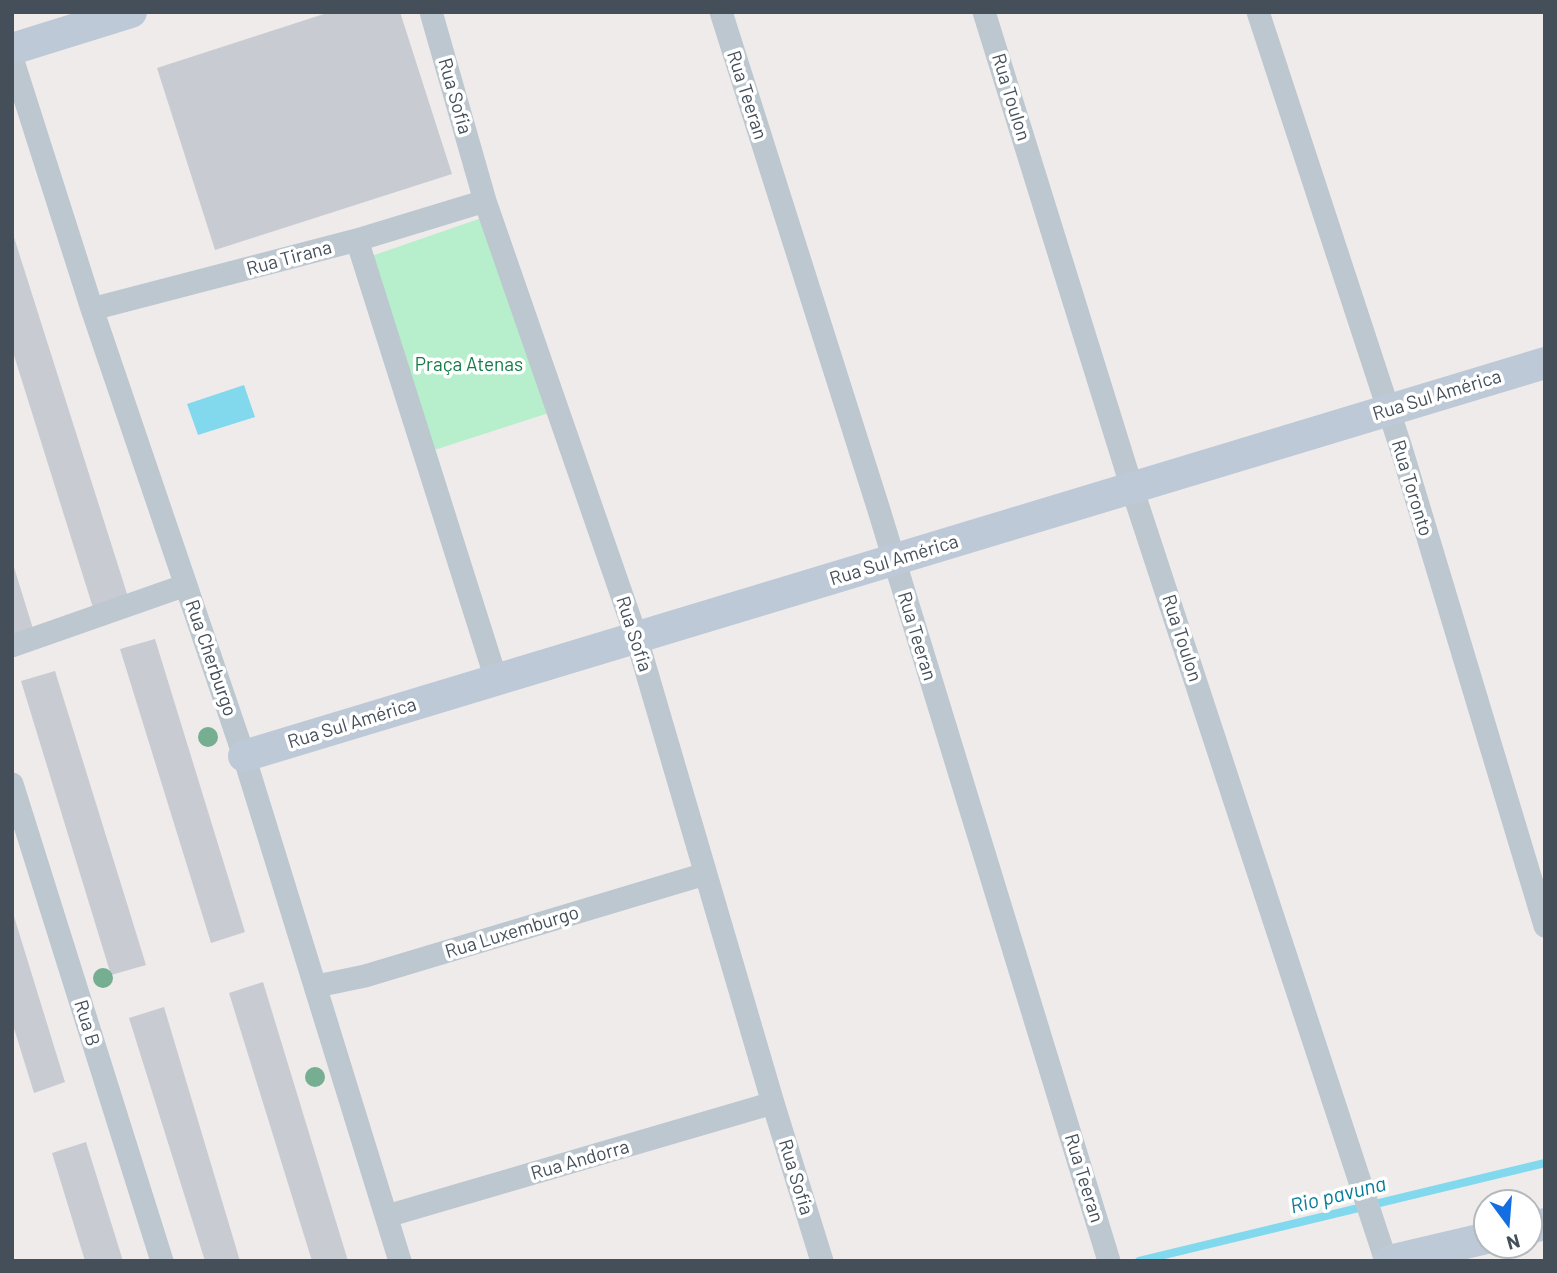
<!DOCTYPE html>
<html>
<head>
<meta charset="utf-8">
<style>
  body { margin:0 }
  #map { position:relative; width:1557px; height:1273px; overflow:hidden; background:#efebeb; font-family:Barlow,sans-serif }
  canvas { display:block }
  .frame { position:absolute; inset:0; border:14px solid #444f5a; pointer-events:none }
  .north { position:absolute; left:1473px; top:1189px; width:70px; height:70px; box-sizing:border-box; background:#fff; border:2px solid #b4b9bd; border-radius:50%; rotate:164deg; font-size:19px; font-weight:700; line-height:28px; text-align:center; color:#444f5a }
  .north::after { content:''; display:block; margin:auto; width:24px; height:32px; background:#136fe1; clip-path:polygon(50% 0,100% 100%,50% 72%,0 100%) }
</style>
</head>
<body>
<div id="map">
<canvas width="1557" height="1273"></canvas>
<div class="frame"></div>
<div class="north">N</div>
</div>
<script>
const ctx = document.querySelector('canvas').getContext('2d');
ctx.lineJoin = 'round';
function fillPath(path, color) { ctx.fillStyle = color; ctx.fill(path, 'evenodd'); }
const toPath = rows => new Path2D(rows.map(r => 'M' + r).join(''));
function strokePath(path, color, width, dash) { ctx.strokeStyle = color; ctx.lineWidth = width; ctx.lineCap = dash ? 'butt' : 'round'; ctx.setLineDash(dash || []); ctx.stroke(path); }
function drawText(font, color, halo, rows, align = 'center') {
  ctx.font = font + ' Barlow,sans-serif'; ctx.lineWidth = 7; ctx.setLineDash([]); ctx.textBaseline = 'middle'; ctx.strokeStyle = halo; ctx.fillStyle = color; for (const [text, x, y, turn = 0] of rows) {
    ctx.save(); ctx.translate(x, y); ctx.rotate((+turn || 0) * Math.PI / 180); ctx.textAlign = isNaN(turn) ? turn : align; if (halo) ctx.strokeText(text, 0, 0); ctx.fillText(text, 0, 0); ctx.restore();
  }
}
fillPath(toPath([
  [490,215,558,410,425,453,363,259]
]), '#b7efcc');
fillPath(toPath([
  [244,385,255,417,198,435,187,404]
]), '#82d9ee');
strokePath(toPath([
  [1139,1261,1545,1163]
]), '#82d9ee', 8);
fillPath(toPath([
  [330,12,400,12,452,174,215,250,157,68],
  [12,231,129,600,94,611,12,349],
  [13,564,34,632,12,639,12,565],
  [155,639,245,932,211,943,120,649],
  [55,671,146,965,111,975,21,681],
  [12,910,65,1082,34,1093,12,1022],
  [263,982,348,1261,312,1261,229,993],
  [164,1007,240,1261,205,1261,129,1018],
  [86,1142,123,1261,85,1261,52,1153]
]), '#c8cbd1');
strokePath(toPath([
  [431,12,485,201,636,636,773,1103,822,1261],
  [721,12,878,507,1109,1261],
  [984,12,1132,488,1386,1261],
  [1258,12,1401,448,1545,926],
  [12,58,92,309,244,756,400,1261],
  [357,240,496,679],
  [92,309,357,240,485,201],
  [12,646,186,585],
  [12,784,162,1261],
  [317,986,365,976,705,874],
  [387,1216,773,1103]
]), '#bcc7cf', 23);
strokePath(toPath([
  [12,49,131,12],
  [244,756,1545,363],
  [1529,1228,1545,1224],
  [1389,1261,1487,1238]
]), '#bdc9d6', 32);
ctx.fillStyle = '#76ae91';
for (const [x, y] of [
  [208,737],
  [103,978],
  [315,1077]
]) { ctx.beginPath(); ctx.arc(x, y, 10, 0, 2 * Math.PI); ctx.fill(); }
drawText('19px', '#444f5a', '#fff', [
  ["Rua Teeran",747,95,72],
  ["Rua Sofia",455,96,74],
  ["Rua Toulon",1011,97,73],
  ["Rua Tirana",289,258,-15],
  ["Rua Sul América",1437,395,-17],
  ["Rua Toronto",1412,488,73],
  ["Rua Sul América",894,560,-17],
  ["Rua Sofia",634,634,72],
  ["Rua Teeran",917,636,73],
  ["Rua Toulon",1182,638,72],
  ["Rua Cherburgo",211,658,71],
  ["Rua Sul América",352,723,-17],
  ["Rua Luxemburgo",512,932,-17],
  ["Rua B",87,1023,73],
  ["Rua Andorra",580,1160,-16],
  ["Rua Sofia",796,1177,73],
  ["Rua Teeran",1084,1178,73]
]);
drawText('19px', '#137c47', '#fff', [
  ["Praça Atenas",469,365]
]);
drawText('italic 21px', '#097c9a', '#fff', [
  ["Rio pavuna",1338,1195,-14]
]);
</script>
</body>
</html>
